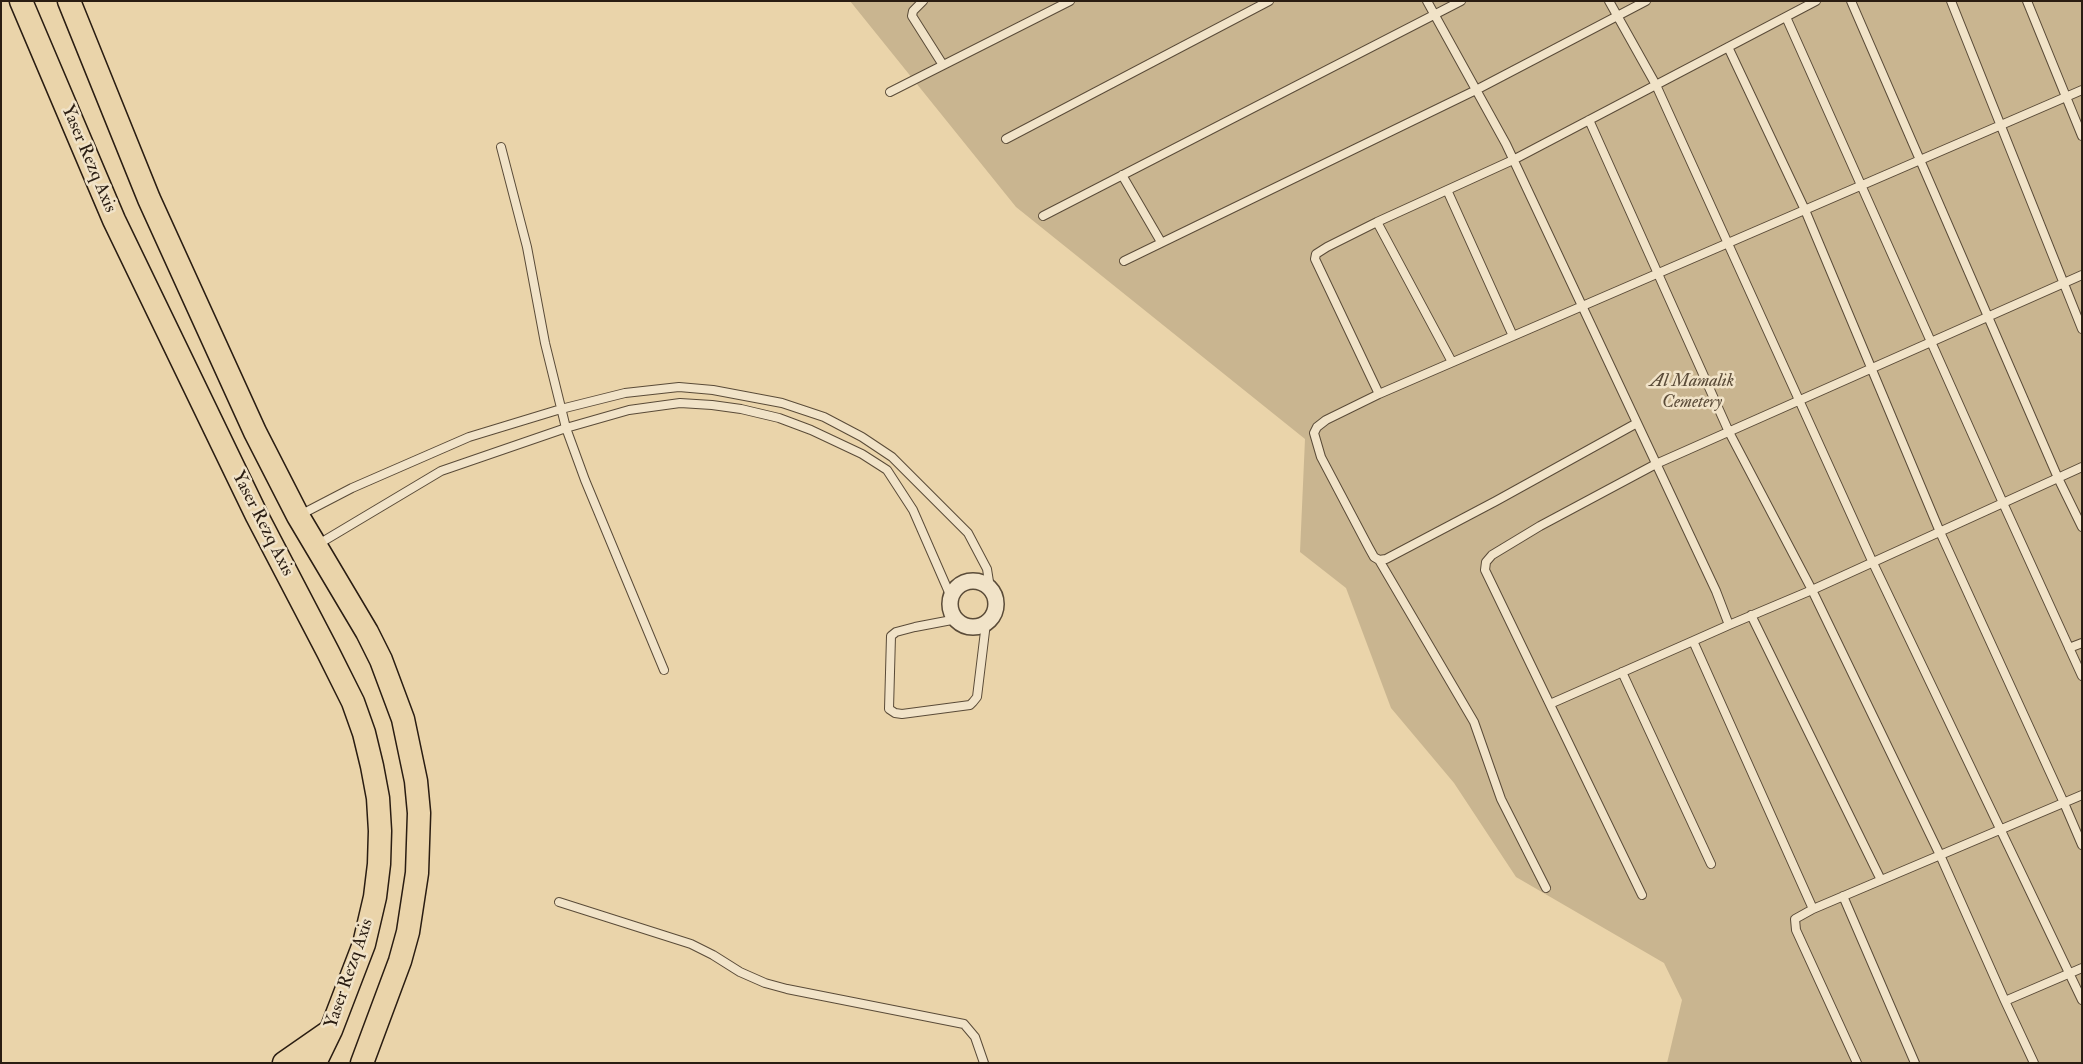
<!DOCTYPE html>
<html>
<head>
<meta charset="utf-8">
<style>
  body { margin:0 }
  #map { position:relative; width:2083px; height:1064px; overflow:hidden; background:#ead4aa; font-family:"IM FELL Double Pica",serif }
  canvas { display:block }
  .frame { position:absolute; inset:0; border:2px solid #2a1d12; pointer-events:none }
</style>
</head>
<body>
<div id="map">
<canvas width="2083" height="1064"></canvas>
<div class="frame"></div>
</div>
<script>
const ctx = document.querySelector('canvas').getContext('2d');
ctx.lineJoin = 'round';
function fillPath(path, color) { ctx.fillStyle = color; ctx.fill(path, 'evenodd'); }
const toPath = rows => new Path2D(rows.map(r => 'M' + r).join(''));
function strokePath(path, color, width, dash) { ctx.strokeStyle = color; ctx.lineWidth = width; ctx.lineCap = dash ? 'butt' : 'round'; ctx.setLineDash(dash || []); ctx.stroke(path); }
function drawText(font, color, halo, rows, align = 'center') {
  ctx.font = font + ' "IM FELL Double Pica",serif'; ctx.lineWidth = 5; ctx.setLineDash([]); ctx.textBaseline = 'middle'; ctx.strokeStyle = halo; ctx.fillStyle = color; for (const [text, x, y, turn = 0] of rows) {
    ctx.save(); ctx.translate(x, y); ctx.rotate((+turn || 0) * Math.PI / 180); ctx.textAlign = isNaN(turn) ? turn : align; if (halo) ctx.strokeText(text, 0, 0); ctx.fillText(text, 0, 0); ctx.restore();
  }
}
fillPath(toPath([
  [850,1,2082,1,2082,1063,1667,1063,1682,1000,1664,963,1516,877,1454,783,1391,708,1346,588,1300,552,1305,439,1016,207]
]), '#c9b590');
const lane = toPath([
  [923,1,913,11,912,16,943,65],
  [1427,1,1506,144,1716,591,1729,625,1812,590,2082,467],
  [1609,1,1656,85,1873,563,2082,1000],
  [1851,1,2058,478,2082,527],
  [1951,1,2082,329],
  [2027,1,2082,136],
  [1786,17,2003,503,2082,676],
  [1728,47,1805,210,1940,532,2064,803,2082,845],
  [890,92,1070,1],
  [1589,120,1729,432,1812,590,1940,855,2005,1001,2082,968],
  [1006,139,1269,1],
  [501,147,527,247,545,343,566,428,585,480,664,670],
  [1122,175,1161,242],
  [1447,190,1513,336],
  [1043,216,1461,1],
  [1377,222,1327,247,1316,254,1315,259,1379,394],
  [1124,261,1476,90,1646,1],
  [1452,362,1377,222,1513,160,1816,1],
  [1637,423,1496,501,1386,559,1379,560,1374,557,1369,548,1321,457,1314,433,1317,427,1326,420,1379,394,2082,90],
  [300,515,352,488,469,437,561,409,625,393,679,387,713,390,782,403,824,417,862,437,892,457,968,533,987,569,990,588],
  [317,545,441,471,566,428,629,410,680,403,712,405,741,409,779,418,811,430,862,454,887,470,913,510,951,597],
  [1379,560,1474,722,1501,799,1546,888],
  [1751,615,1881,880],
  [957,619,915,627,896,632,891,636,889,709,895,713,902,714,970,705,973,702,977,697,986,623],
  [1729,625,1693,641,1813,909],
  [2069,648,2082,643],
  [1622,672,1711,864],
  [1550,704,1693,641],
  [1642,895,1485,570,1486,562,1492,555,1540,526,1656,464,2082,275],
  [1843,896,1915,1063],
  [559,902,691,944,713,955,740,972,765,983,787,989,964,1024,975,1037,984,1063],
  [2005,1001,2034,1063],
  [1857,1063,1796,930,1795,919,1813,909,2082,795]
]);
const street = toPath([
  '950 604a23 23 0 1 1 46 0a23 23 0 1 1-46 0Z'
]);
const primary = toPath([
  [21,1,114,220,257,516,328,652,353,702,364,733,372,766,378,798,380,831,379,864,375,897,364,944,331,1030,315,1063],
  [69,1,149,199,255,432,298,516,367,632,381,660,403,719,416,781,419,813,417,873,408,932,400,961,362,1063],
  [284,1063,330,1031]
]);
strokePath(lane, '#5a4b38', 10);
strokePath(street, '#5a4b38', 18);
strokePath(primary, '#2a1d12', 25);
strokePath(lane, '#f1e3c8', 8);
strokePath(street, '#f1e3c8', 15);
strokePath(primary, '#ead4aa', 22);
drawText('18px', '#2a1d12', '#f1e3c8', [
  ["Yaser Rezq Axis",88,159,67],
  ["Yaser Rezq Axis",262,524,63],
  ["Yaser Rezq Axis",350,974,-71]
]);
drawText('italic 18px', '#5a4b38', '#f1e3c8', [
  ["Al Mamalik",1692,382],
  ["Cemetery",1692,403]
]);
</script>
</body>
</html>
